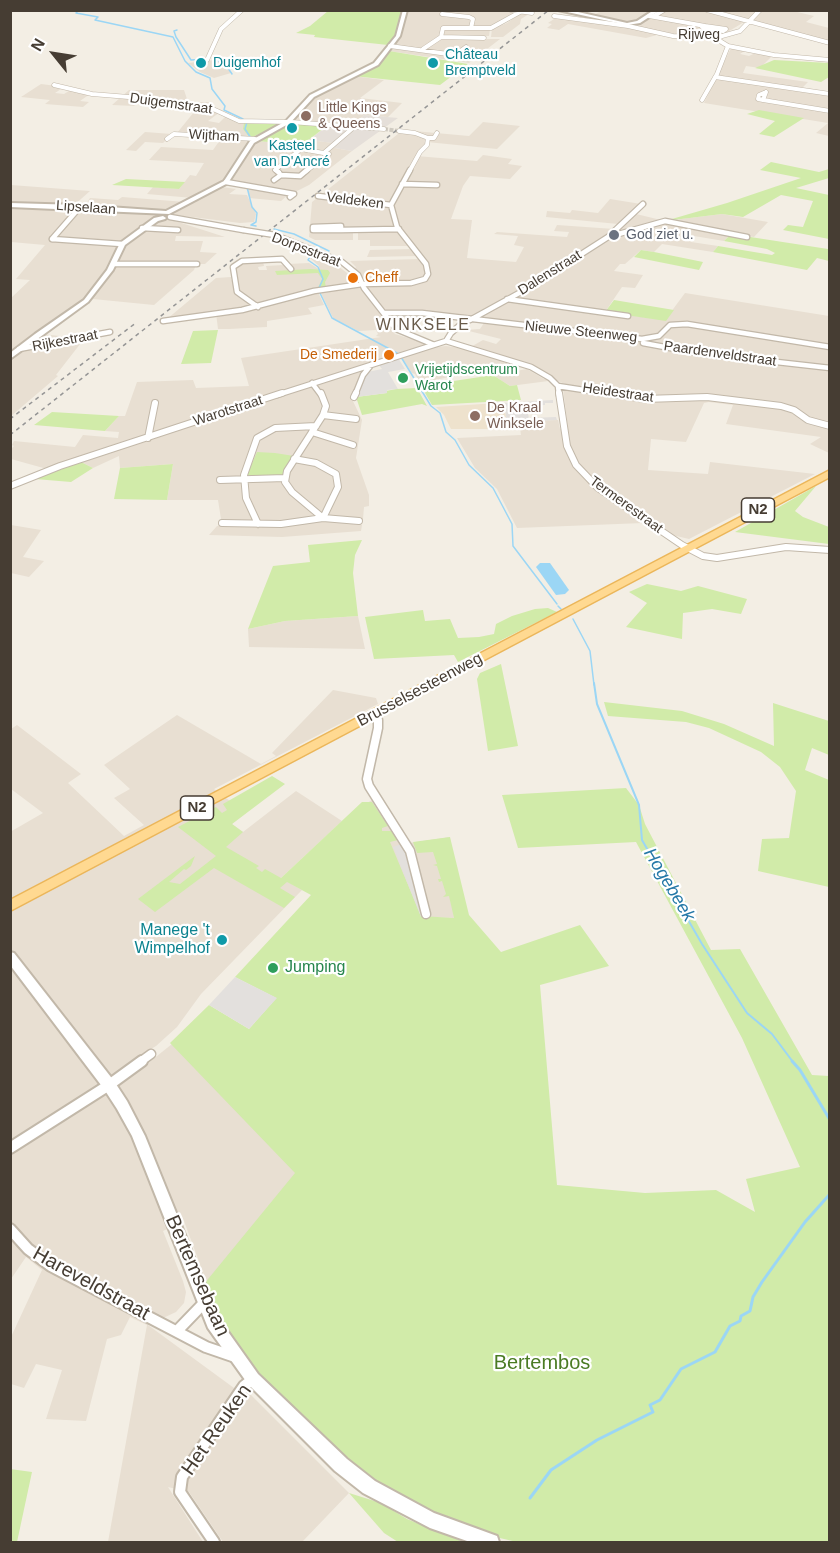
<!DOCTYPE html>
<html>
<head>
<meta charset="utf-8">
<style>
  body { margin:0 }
  #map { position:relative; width:840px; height:1553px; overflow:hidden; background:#f3eee4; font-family:Arial,sans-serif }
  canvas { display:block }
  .frame { position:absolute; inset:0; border:12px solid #463d33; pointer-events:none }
  .north { position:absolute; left:24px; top:24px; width:60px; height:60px; -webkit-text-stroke:4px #fff; paint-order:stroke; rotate:300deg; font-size:16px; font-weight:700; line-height:24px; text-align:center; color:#463d33 }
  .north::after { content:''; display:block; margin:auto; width:21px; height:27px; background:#463d33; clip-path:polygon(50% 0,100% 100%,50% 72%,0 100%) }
</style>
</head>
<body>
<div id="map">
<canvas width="840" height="1553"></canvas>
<div class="frame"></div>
<div class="north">N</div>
</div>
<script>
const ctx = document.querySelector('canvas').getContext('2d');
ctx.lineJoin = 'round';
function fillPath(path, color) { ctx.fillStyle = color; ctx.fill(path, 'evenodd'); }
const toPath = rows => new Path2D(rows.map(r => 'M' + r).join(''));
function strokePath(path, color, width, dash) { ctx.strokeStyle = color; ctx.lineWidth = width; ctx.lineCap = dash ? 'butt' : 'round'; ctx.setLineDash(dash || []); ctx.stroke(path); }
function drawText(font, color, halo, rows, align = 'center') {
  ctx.font = font + ' Arial,sans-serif'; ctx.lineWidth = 4.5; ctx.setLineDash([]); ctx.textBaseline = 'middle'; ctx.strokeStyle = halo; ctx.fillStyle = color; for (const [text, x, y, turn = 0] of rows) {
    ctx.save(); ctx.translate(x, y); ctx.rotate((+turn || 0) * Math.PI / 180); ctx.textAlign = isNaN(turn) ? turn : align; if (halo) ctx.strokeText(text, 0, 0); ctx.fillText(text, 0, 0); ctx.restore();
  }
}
fillPath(toPath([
  [512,10,516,12,490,29,489,36,480,36,476,39,500,39,469,63,389,51,403,30,408,11],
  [789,10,814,16,806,22,829,28,830,42,755,23,754,20,749,19,726,33,707,35,709,37,664,33,646,38,568,24,559,30,547,28,552,24,548,23,557,17,633,24,595,14,602,11],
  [521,13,529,14,521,19,520,24,503,37,491,37,492,29,507,23],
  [731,48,746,50,740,54,749,56,758,52,773,55,760,68,746,66,743,73,808,82,802,88,827,93,829,90,829,136,816,133,828,123,704,103],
  [214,60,227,65,231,73,214,78,200,72,188,63],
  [353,76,384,80,360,98,402,103,388,117,364,115,355,126,290,121,317,94],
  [41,84,64,87,55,93,64,94,72,89,90,94,80,101,89,102,83,107,45,104,50,100,21,97],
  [129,90,184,90,188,102,212,102,209,107,220,112,208,121,219,123,227,115,244,123,249,137,177,133,198,107,143,98,134,106,112,105],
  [483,122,520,126,497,149,427,142,416,156,477,161,483,155,512,159,508,164,522,166,510,179,470,176,463,186,451,219,472,220,467,258,516,262,524,247,514,245,518,236,494,234,497,232,567,237,569,232,554,231,557,225,614,229,618,224,546,217,547,211,570,213,572,210,598,213,610,199,641,204,632,213,665,221,722,214,768,222,754,237,731,234,724,241,694,236,688,239,691,242,718,246,713,252,662,244,654,252,641,250,625,264,620,264,614,271,643,275,635,288,622,287,605,312,665,320,685,293,829,316,829,453,810,444,821,437,726,424,733,405,709,402,704,403,686,442,651,439,648,470,708,474,710,462,815,474,689,539,672,535,636,509,630,514,643,523,517,528,497,489,475,468,457,438,521,435,519,421,558,420,560,429,568,429,563,388,567,385,556,380,510,386,493,375,527,369,544,379,550,375,535,367,502,356,499,359,513,364,420,383,415,374,412,373,400,356,365,368,351,397,362,420,356,458,369,495,369,506,364,507,363,519,351,519,353,524,362,525,361,531,282,537,209,535,217,526,227,526,231,521,221,519,218,500,167,500,173,464,120,468,119,456,93,468,77,460,47,469,11,459,11,449,14,446,12,445,14,441,75,447,83,435,118,438,119,432,105,431,119,416,125,416,137,382,193,380,196,388,249,386,241,358,381,337,376,336,378,334,376,330,358,331,333,318,320,291,337,287,321,289,324,279,317,269,323,281,319,289,317,290,324,305,308,308,312,314,267,321,267,327,229,329,218,329,216,313,167,319,216,278,231,277,231,280,237,279,235,267,243,262,263,261,264,266,258,267,259,270,267,270,266,266,283,265,286,268,291,267,288,264,309,263,319,269,319,266,310,258,321,258,334,263,351,276,356,267,350,261,420,259,417,256,367,257,370,250,412,249,409,246,370,246,370,240,358,240,358,231,367,230,367,229,345,229,345,231,353,231,353,240,315,240,309,237,312,202,403,130,469,136],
  [412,310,430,316,431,323,442,324,447,318,430,316,427,312,471,317,484,323,480,329,465,330,501,339,496,344,483,340,467,349,446,346,428,348,421,342,395,334,379,313],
  [145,132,172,134,163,143,145,142,136,151,126,150],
  [220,140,257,141,302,145,309,140,334,143,329,147,352,151,309,185,295,192,268,189,289,194,281,201,249,198,248,188,261,190,231,182,256,141,247,142,225,178,209,191,214,191,222,187,236,189,229,194,247,195,256,214,254,222,240,223,176,215,172,220,225,237,176,236,175,241,203,241,200,252,217,253,205,264,196,264,194,270,154,305,93,299,43,334,84,339,56,375,58,376,11,416,11,298,30,280,16,279,45,245,11,242,11,185,90,191,72,207,85,206,90,198,118,200,122,197,185,202,193,198,147,194,153,187,179,189,190,175,196,176,204,163,149,160,161,147,213,150],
  [11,525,41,530,23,557,44,561,29,577,11,573],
  [358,616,365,649,249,647,248,629,285,621],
  [333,690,376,698,378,704,214,789,246,813,232,824,243,832,296,791,342,821,281,878,302,890,201,994,177,1027,156,1046,128,1063,137,1072,172,1044,323,1179,208,1286,184,1221,163,1231,183,1281,186,1292,184,1303,176,1312,148,1325,234,1388,245,1396,248,1392,349,1493,303,1541,304,1542,223,1542,189,1492,168,1487,203,1542,108,1542,147,1325,130,1317,121,1335,107,1339,86,1421,46,1419,62,1370,36,1364,24,1388,11,1384,11,1337,42,1270,26,1257,11,1279,10,832,43,813,11,789,11,729,17,725,81,774,68,783,124,836,144,825,114,798,130,789,104,765,177,715,261,764,276,756,272,753],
  [379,796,409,843,450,837,454,918,421,917,367,803]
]), '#e8dfd2');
fillPath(toPath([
  [364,115,398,118,352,151,329,147,333,143,309,140,328,125,355,126]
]), '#e5dfd9');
fillPath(toPath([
  [498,403,504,405,506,417,495,418,497,429,451,429,444,415,436,407]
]), '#eee2cd');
fillPath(toPath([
  [328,11,404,11,397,33,388,45,314,37,315,35,296,33,310,26],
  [389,51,468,64,440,85,353,76,378,64],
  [774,60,829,63,829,77,821,82,755,68],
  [759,110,804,118,774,137,759,134,775,121,747,114],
  [244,123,282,124,250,138,243,129],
  [287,123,328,125,302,145,257,141],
  [771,162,819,172,829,169,829,178,796,188,829,195,829,239,783,230,788,225,803,227,813,201,781,195,743,217,722,214,665,221,727,203,801,178,760,170],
  [126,179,185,182,179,189,112,185],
  [731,234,828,249,829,246,829,261,817,258,807,270,713,252,718,246,772,255,775,253,767,249,724,241],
  [641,250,654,252,703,262,699,270,634,257],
  [310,269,328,270,330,273,325,282,326,288,318,288,322,279,318,273,277,275,275,271],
  [614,300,674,310,666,321,605,312],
  [218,330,211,363,181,364,193,331],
  [493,375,510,386,517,385,521,400,432,405,421,386],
  [417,388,427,406,422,404,362,415,356,397,387,393,386,391,396,389],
  [52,412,119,416,105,431,34,425],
  [257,452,275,453,294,456,283,475,249,476,247,475],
  [81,462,93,468,71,482,35,479],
  [173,464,167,500,114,499,120,468],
  [816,486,795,511,803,517,829,527,829,544,735,532],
  [362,540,355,555,353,573,358,616,285,621,248,629,273,566,310,562,308,545],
  [647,584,681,591,698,586,747,599,741,614,712,609,683,613,682,639,626,627,647,603,629,592],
  [548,608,557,612,458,662,454,655,374,659,365,617,423,610,425,621,450,619,458,638,479,637,494,634,496,624,512,616,535,609],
  [501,664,518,746,488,751,477,679,480,673],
  [604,702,682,711,724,724,774,746,773,703,829,721,829,755,812,748,805,770,829,780,829,887,758,871,762,839,789,838,796,791,780,767,761,752,709,728,686,722,608,716],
  [272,776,285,784,232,824,243,832,226,847,259,866,256,868,262,872,265,869,281,878,362,802,372,802,388,826,382,828,382,831,391,831,398,840,390,842,421,916,454,918,449,896,443,897,446,894,442,881,439,882,438,879,441,879,437,866,433,865,437,864,433,852,417,853,413,842,450,837,469,915,501,952,580,925,609,966,540,985,557,1185,645,1193,716,1190,755,1212,746,1179,800,1167,742,1038,636,842,518,848,502,795,626,788,639,805,645,824,711,950,740,949,812,1075,829,1076,829,1542,517,1542,491,1536,415,1505,378,1484,343,1458,279,1400,244,1356,225,1327,204,1284,295,1173,170,1043,209,1005,249,1029,276,998,235,977,311,895,287,882,280,888,295,897,284,908,214,868,155,912,138,899,195,856,191,866,186,870,184,869,169,882,180,884,216,856,178,827,216,807,222,813,227,810,223,804],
  [10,1469,32,1472,17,1542,11,1542],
  [349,1493,381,1503,407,1519,464,1542,398,1542,384,1533]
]), '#d1eba9');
fillPath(toPath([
  [398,358,405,369,388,372,398,389,387,390,387,393,356,397,367,372,382,369,378,364],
  [553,400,553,403,545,403,545,405,526,406,529,418,556,417,557,420,507,422,504,403],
  [404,843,426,914,421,917,393,847],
  [235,977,277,998,249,1029,209,1005]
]), '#e3e0dd');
fillPath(toPath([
  [540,563,550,563,569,590,565,594,556,595,536,567]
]), '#9bd6f5');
strokePath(toPath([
  [79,10,76,13,98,17,95,20,173,37,185,61,196,72,210,78,212,89,225,106,224,110,243,119],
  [177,30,174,31,176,37,191,60,204,59],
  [217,60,226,65,232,74],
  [247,122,245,129,251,138],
  [247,187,252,207,257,213,256,222,251,225,256,226],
  [274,229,294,234,329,251],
  [310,257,308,260,318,267,323,279,319,288],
  [319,291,332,318,397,353],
  [401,357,431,406,440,413,446,432,455,440,469,465,493,488,512,524,513,546,557,604],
  [558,606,561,609],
  [573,619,590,651,594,685]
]), '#9bd6f5', 1.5);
strokePath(toPath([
  [594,683,597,704,639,805,642,840,702,944,747,1013,772,1034,793,1062]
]), '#9bd6f5', 2);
strokePath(toPath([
  [792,1061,800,1070,830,1120],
  [530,1498,551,1470,597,1440,653,1412,650,1405,660,1400,681,1369,715,1352,730,1326,740,1321,741,1316,750,1311,753,1297,762,1282,805,1222,830,1194]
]), '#9bd6f5', 3);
strokePath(toPath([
  [384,129,399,131]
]), '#d0cbc1', 4, [4, 1.5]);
const minorFar4 = toPath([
  [511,10,532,13],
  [707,10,830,43],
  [442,14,469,17,473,19,471,28],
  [554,16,628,26,673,36,715,38,740,31,760,10],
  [649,16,705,26],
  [654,16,664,10],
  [705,26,726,29,723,31,702,27,705,26],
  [441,37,443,28,491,28,520,12],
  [715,38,728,46,774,55,830,60],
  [390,46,455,55,466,47],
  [423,49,441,37,484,38],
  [207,60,221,29,242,10],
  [715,77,830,94],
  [54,85,92,94,153,99,213,109,239,121,291,122,384,129],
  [766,92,763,100,758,99,759,95,766,92],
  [702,100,717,74,728,46],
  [763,100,830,111],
  [399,131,415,133,428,138],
  [428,138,434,138,437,133],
  [167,139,174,134,255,139],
  [325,152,354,127],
  [287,161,315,165],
  [279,172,275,170,301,149,329,154,305,172],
  [409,172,420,152,427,145,428,138]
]);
const minorFar3 = toPath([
  [276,170,281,175],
  [281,175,300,176,307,170],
  [274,180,281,175],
  [226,182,294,194,290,197],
  [402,184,437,185],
  [318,196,391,205],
  [170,217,243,230],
  [341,226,341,230,313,230,313,227,341,226],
  [142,228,178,230],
  [341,230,399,229],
  [275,235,342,262,358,275,364,288,396,329,432,344],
  [609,236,643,204],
  [52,239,122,244],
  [52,239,80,207],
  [114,264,197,264],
  [507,299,628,316],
  [258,307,237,292,233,267,242,261,282,259,291,269],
  [384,313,422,313,642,339,659,336,670,325,687,324,830,347],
  [470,320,530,287,608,237,665,221,747,237],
  [163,321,242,310,314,291,362,284,411,283,425,279,428,274,426,264,397,227,391,205,410,170],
  [446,341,451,333,467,319],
  [643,343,697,353,830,368],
  [19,349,110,332],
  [312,383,321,395],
  [558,386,559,395],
  [277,395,446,341,531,367,550,378,558,386,616,395],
  [355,395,363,375,371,365]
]);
const minorFar2 = toPath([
  [321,393,326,406,323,415,287,471,285,482,292,492,323,518,359,521],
  [559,393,567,446,576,465,598,488,682,545,703,556,717,558,786,547,830,550],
  [606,393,645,399,707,397,781,406,794,410,808,420,830,426],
  [354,397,356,393],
  [323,415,356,419],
  [312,432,353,445],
  [148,438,155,403],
  [220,480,285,478],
  [10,486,60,466,282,393],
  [222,523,281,524,323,518,338,487,336,474,316,463,294,459],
  [258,524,246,498,244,475,257,438,275,428,316,426]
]);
const minorFar1 = toPath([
  [373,715,378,720,378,728,367,779,369,786,410,851,426,914],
  [140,1062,151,1054]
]);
const minor = toPath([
  [10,1148,109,1085,142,1061],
  [10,1229,28,1249,51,1266,206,1347,235,1357],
  [177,1331,204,1303],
  [214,1542,180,1492,182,1477,244,1386,253,1379]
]);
const tertiary = toPath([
  [403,10,407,10,400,36,378,65,314,97,290,123,254,143,228,183,169,214,10,207,10,203,80,205,166,211,224,181,250,141,286,121,310,95,374,63,396,36,403,10],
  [558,10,569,10,627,23,637,21,654,10,660,10,640,23,627,25,558,10],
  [163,216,166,218,165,219,158,221,125,245,113,270,88,302,10,359,10,353,35,334,84,300,107,270,120,243,154,218,163,216],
  [10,952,14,953,114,1081,127,1101,145,1136,219,1319,258,1374,347,1459,375,1481,434,1513,497,1536,499,1542,470,1542,430,1528,363,1493,335,1471,248,1384,208,1328,132,1136,117,1109,104,1089,10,965,10,952]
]);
const primary = toPath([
  [830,470,830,477,10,911,10,900,830,470]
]);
strokePath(minorFar4, '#c2b8a9', 5);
strokePath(minorFar3, '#c2b8a9', 7);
strokePath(minorFar2, '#c2b8a9', 8);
strokePath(minorFar1, '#c2b8a9', 11);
strokePath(minor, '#c2b8a9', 14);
strokePath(tertiary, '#c2b8a9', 4);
strokePath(primary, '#ebb65a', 3);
strokePath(minorFar4, '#fff', 4);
strokePath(minorFar3, '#fff', 4.5);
strokePath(minorFar2, '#fff', 6);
strokePath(minorFar1, '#fff', 8);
strokePath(minor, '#fff', 10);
fillPath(tertiary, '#fff');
fillPath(primary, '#ffd991');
strokePath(toPath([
  [10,419,137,322],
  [10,435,549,10]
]), '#959595', 1.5, [4, 4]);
const minorBridge = toPath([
  [243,230,275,235]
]);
strokePath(minorBridge, '#c2b8a9', 7, []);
strokePath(minorBridge, '#fff', 4.5);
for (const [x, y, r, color] of [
  [201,63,6,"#0f9aa8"],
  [433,63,6,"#0f9aa8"],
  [306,116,6,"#8d6e63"],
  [292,128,6,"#0f9aa8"],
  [614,235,6,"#6b7280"],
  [353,278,6,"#e8710a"],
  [389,355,6,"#e8710a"],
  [403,378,6,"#2e9e5b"],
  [475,416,6,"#8d6e63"],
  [222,940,6,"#0f9aa8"],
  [273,968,6,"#2e9e5b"]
]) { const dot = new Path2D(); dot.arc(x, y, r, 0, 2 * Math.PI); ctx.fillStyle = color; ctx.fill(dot); strokePath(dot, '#fff', 2); }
drawText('14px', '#463d33', '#fff', [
  ["Rijweg",699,35],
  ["Duigemstraat",171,104,8],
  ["Wijtham",214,136,3],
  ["Veldeken",355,201,7],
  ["Lipselaan",86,208,4],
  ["Dorpsstraat",306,250,21],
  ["Dalenstraat",550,273,-32],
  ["Nieuwe Steenweg",581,332,6],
  ["Rijkestraat",65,341,-11],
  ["Paardenveldstraat",720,354,8],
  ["Heidestraat",618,393,8],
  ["Warotstraat",228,411,-18],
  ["Termerestraat",626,505,36]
]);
drawText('14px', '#0d838f', '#fff', [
  ["Château",445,55],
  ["Bremptveld",445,71],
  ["Duigemhof",213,63],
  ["Kasteel",292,146,"center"],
  ["van D'Ancré",292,162,"center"]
], 'left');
drawText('14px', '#785e54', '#fff', [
  ["Little Kings",318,108],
  ["& Queens",318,124],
  ["De Kraal",487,408],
  ["Winksele",487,424]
], 'left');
drawText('14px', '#5b616d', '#fff', [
  ["God ziet u.",626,235]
], 'left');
drawText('14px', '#c56008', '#fff', [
  ["Cheff",365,278],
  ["De Smederij",377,355,"right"]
], 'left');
drawText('14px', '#27864d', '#fff', [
  ["Vrijetijdscentrum",415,370],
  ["Warot",415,386]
], 'left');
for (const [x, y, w] of [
  [758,510,33],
  [197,808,33]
]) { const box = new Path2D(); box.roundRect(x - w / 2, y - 12, w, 24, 4.5); ctx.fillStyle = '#fff'; ctx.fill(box); strokePath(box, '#463d33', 1.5); }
drawText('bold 15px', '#463d33', null, [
  ["N2",758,510],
  ["N2",197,808]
]);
ctx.letterSpacing = '1.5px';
drawText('16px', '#695b4a', '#fff', [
  ["WINKSELE",423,326]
]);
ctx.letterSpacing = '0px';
drawText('16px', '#463d33', '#fff', [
  ["Brusselsesteenweg",420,690,-28]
]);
drawText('16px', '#0d838f', '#fff', [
  ["Manege 't",210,931],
  ["Wimpelhof",210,949]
], 'right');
drawText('16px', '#27864d', '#fff', [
  ["Jumping",285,968]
], 'left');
drawText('italic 18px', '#2478a7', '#fff', [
  ["Hogebeek",669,885,59]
]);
drawText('20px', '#463d33', '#fff', [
  ["Bertemsebaan",197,1276,66],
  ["Hareveldstraat",91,1284,29],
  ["Het Reuken",217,1430,-55]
]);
drawText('20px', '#4a7b23', '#fff', [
  ["Bertembos",542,1363]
]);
</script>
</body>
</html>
